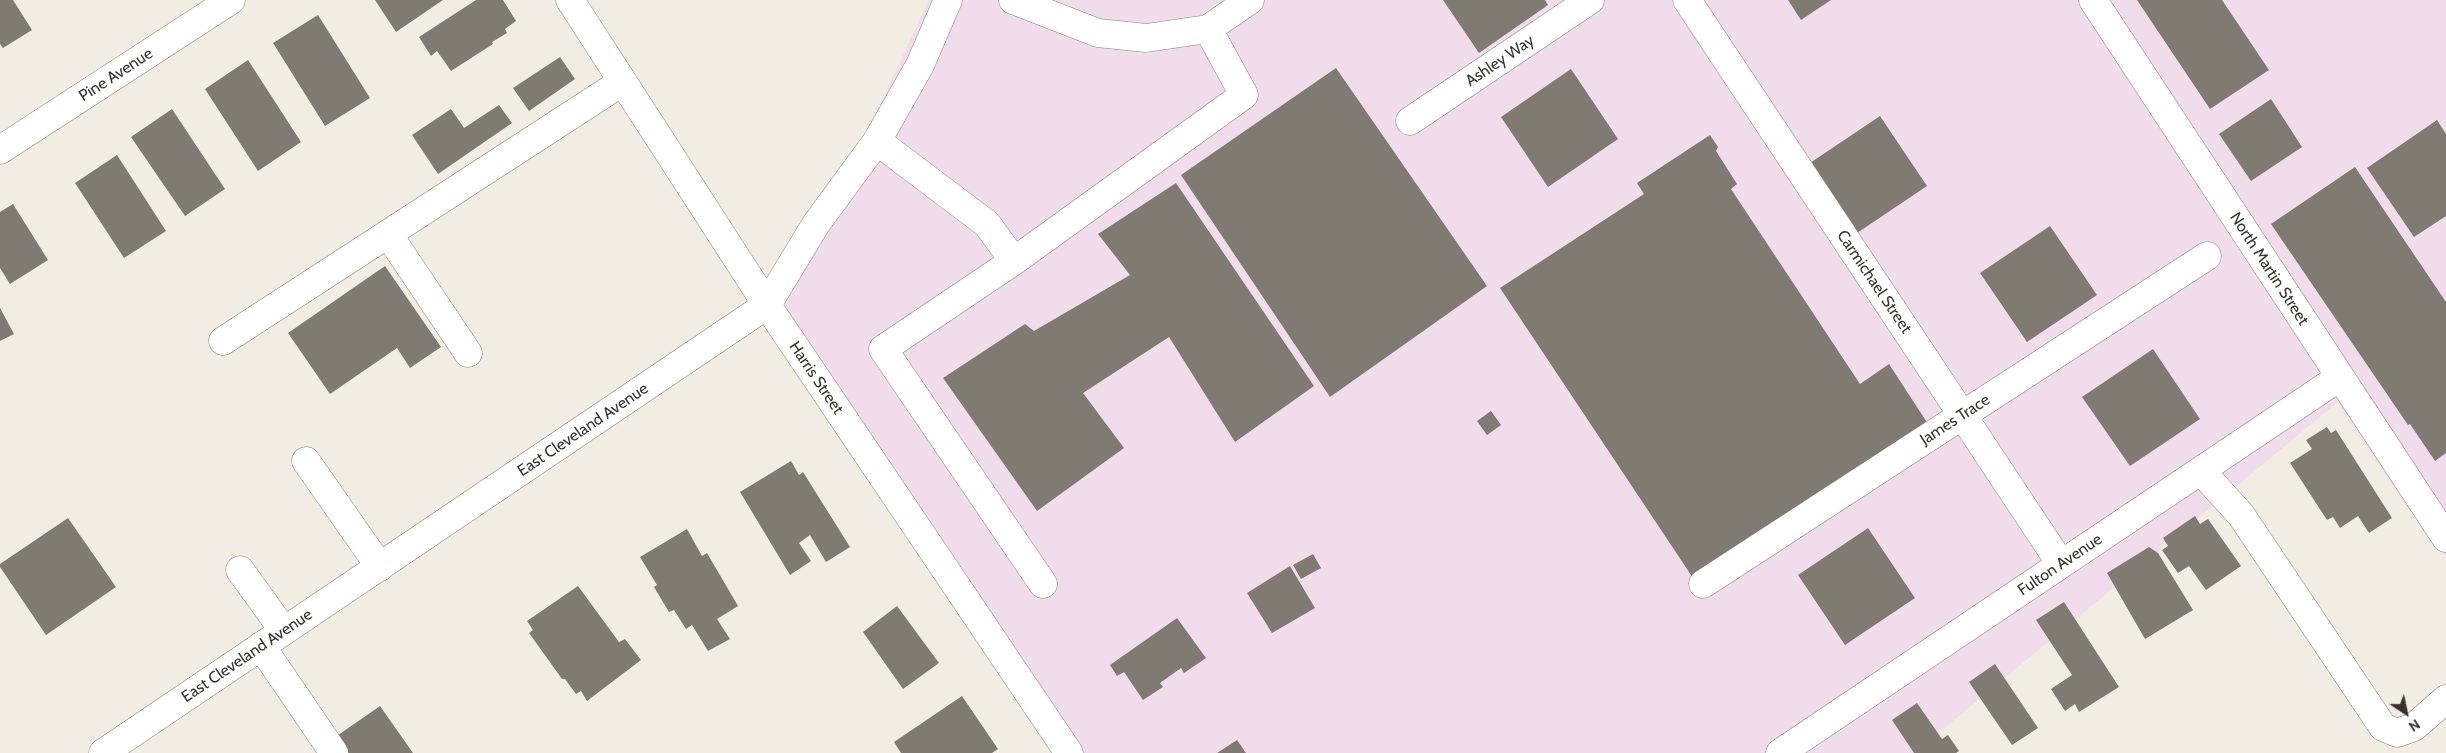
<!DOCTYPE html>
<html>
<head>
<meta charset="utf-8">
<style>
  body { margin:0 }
  #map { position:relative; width:2446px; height:753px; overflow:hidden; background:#f1ede2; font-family:Cabin,sans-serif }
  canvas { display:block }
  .north { position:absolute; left:2381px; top:688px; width:50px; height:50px; -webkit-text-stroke:4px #fff; paint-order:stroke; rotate:146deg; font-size:14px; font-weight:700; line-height:20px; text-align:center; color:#34332e }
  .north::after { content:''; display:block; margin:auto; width:18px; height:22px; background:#34332e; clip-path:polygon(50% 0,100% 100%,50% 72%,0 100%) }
</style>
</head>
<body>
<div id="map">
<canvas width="2446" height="753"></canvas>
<div class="north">N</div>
</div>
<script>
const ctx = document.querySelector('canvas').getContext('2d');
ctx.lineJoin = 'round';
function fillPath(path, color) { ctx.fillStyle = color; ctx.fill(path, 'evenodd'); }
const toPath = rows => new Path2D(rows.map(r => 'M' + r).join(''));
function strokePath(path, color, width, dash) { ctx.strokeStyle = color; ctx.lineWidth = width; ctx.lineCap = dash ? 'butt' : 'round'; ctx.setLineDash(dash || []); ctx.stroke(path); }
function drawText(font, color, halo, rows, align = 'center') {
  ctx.font = font + ' Cabin,sans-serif'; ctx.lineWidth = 4; ctx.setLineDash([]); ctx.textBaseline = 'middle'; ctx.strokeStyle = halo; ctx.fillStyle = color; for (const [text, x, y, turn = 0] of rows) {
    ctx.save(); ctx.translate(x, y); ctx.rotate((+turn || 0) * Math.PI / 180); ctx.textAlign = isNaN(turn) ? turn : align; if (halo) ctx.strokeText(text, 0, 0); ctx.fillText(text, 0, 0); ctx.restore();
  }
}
fillPath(toPath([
  [929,0,2446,0,2446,557,2405,504,2337,403,1914,753,1071,753,779,320]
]), '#f1dceb');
fillPath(toPath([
  [0,0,13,0,32,30,3,48,0,44],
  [375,0,443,0,396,32],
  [476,0,503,0,516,21,505,29,507,33,492,42,493,44,451,71,437,51,431,56,419,37],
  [1443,0,1545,0,1548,5,1479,53],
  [1788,0,1831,0,1801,20],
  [2137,0,2222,0,2269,70,2210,109],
  [318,15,370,98,325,126,273,43],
  [560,57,575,79,529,111,513,88],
  [248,60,301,142,258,171,205,89],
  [1336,68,1487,286,1330,397,1181,175],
  [1571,69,1618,139,1548,187,1501,117],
  [2271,99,2302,147,2251,181,2219,134],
  [499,105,512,123,438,174,412,135,451,109,464,128],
  [172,109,225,189,185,216,131,137],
  [1880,116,1927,186,1857,233,1810,163],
  [2437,120,2446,134,2446,216,2414,237,2367,168],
  [1710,135,1718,147,1716,151,1737,184,1731,189,1860,384,1889,364,1930,427,1695,581,1500,288,1644,194,1637,183],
  [117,155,166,231,124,258,75,183],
  [2355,167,2446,302,2446,453,2435,461,2410,424,2408,425,2271,224],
  [1176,183,1314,386,1235,442,1169,337,1083,393,1124,448,1037,511,943,378,1025,324,1034,331,1130,275,1098,234],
  [13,204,48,260,10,284,0,268,0,212],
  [2050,226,2097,295,2027,342,1980,273],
  [385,266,441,347,410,368,397,348,330,394,288,333],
  [0,308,14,334,0,341],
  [2153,349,2200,419,2130,466,2082,397],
  [1491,411,1501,425,1487,435,1477,421],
  [2327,427,2331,433,2336,430,2392,518,2369,533,2358,516,2340,528,2333,517,2327,520,2290,463,2312,449,2306,440],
  [791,461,799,475,803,472,850,547,826,562,810,535,799,543,811,561,790,575,740,492],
  [2195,516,2200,524,2208,519,2241,566,2206,590,2189,566,2178,573,2162,550,2168,546,2163,538],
  [68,518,116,587,46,635,0,567,0,564],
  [1868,528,1915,598,1845,645,1798,575],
  [687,529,702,556,707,553,738,606,717,619,730,639,708,651,692,625,686,629,674,610,669,612,654,587,657,585,640,557],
  [2149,547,2158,553,2193,610,2145,639,2107,573],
  [1313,554,1321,568,1301,579,1293,565],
  [1290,566,1315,608,1272,633,1247,593],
  [578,586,619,642,625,639,641,660,587,701,581,691,576,694,565,679,562,679,529,633,533,630,527,621],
  [2064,602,2119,687,2079,712,2075,704,2065,711,2051,689,2072,675,2036,620],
  [897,606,939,663,903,689,863,632],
  [1177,618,1206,658,1184,673,1181,668,1160,683,1163,687,1143,700,1124,672,1117,676,1110,665],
  [1995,664,2038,728,2012,745,1969,682],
  [962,696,998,749,992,753,901,753,894,742],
  [1917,703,1942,739,1948,735,1959,751,1956,753,1914,753,1892,720],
  [380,706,413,753,340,753,331,740],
  [1237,740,1246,753,1217,753]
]), '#7f7b72');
const minor = toPath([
  [570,0,767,305,1069,753],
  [1013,0,1098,33,1146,38,1208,29,1250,0],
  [1687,0,2061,564],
  [2093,0,2446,538],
  [1410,121,1590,0],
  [877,141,987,224,1014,261,1244,95,1208,29],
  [0,150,231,0],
  [388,234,468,353],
  [1014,261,883,349,1043,584],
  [223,341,622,82],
  [306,461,380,567],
  [2201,471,2241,515,2383,727,2397,733,2414,727,2446,699],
  [240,570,284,631],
  [1703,584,2207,256],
  [261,646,334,753],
  [1780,753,2340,377]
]);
const major = toPath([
  [103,753,767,305,816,224,877,141,920,65,948,0]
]);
strokePath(minor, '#878379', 29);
strokePath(major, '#878379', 29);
strokePath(minor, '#fff', 28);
strokePath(major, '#fff', 28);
drawText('16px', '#34332e', '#fff', [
  ["Ashley Way",1500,61,-34],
  ["Pine Avenue",116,75,-33],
  ["North Martin Street",2269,269,57],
  ["Carmichael Street",1874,282,56],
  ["Harris Street",816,378,56],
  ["James Trace",1955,420,-33],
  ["East Cleveland Avenue",583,430,-34],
  ["Fulton Avenue",2060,565,-34],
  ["East Cleveland Avenue",247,656,-34]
]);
</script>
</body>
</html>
